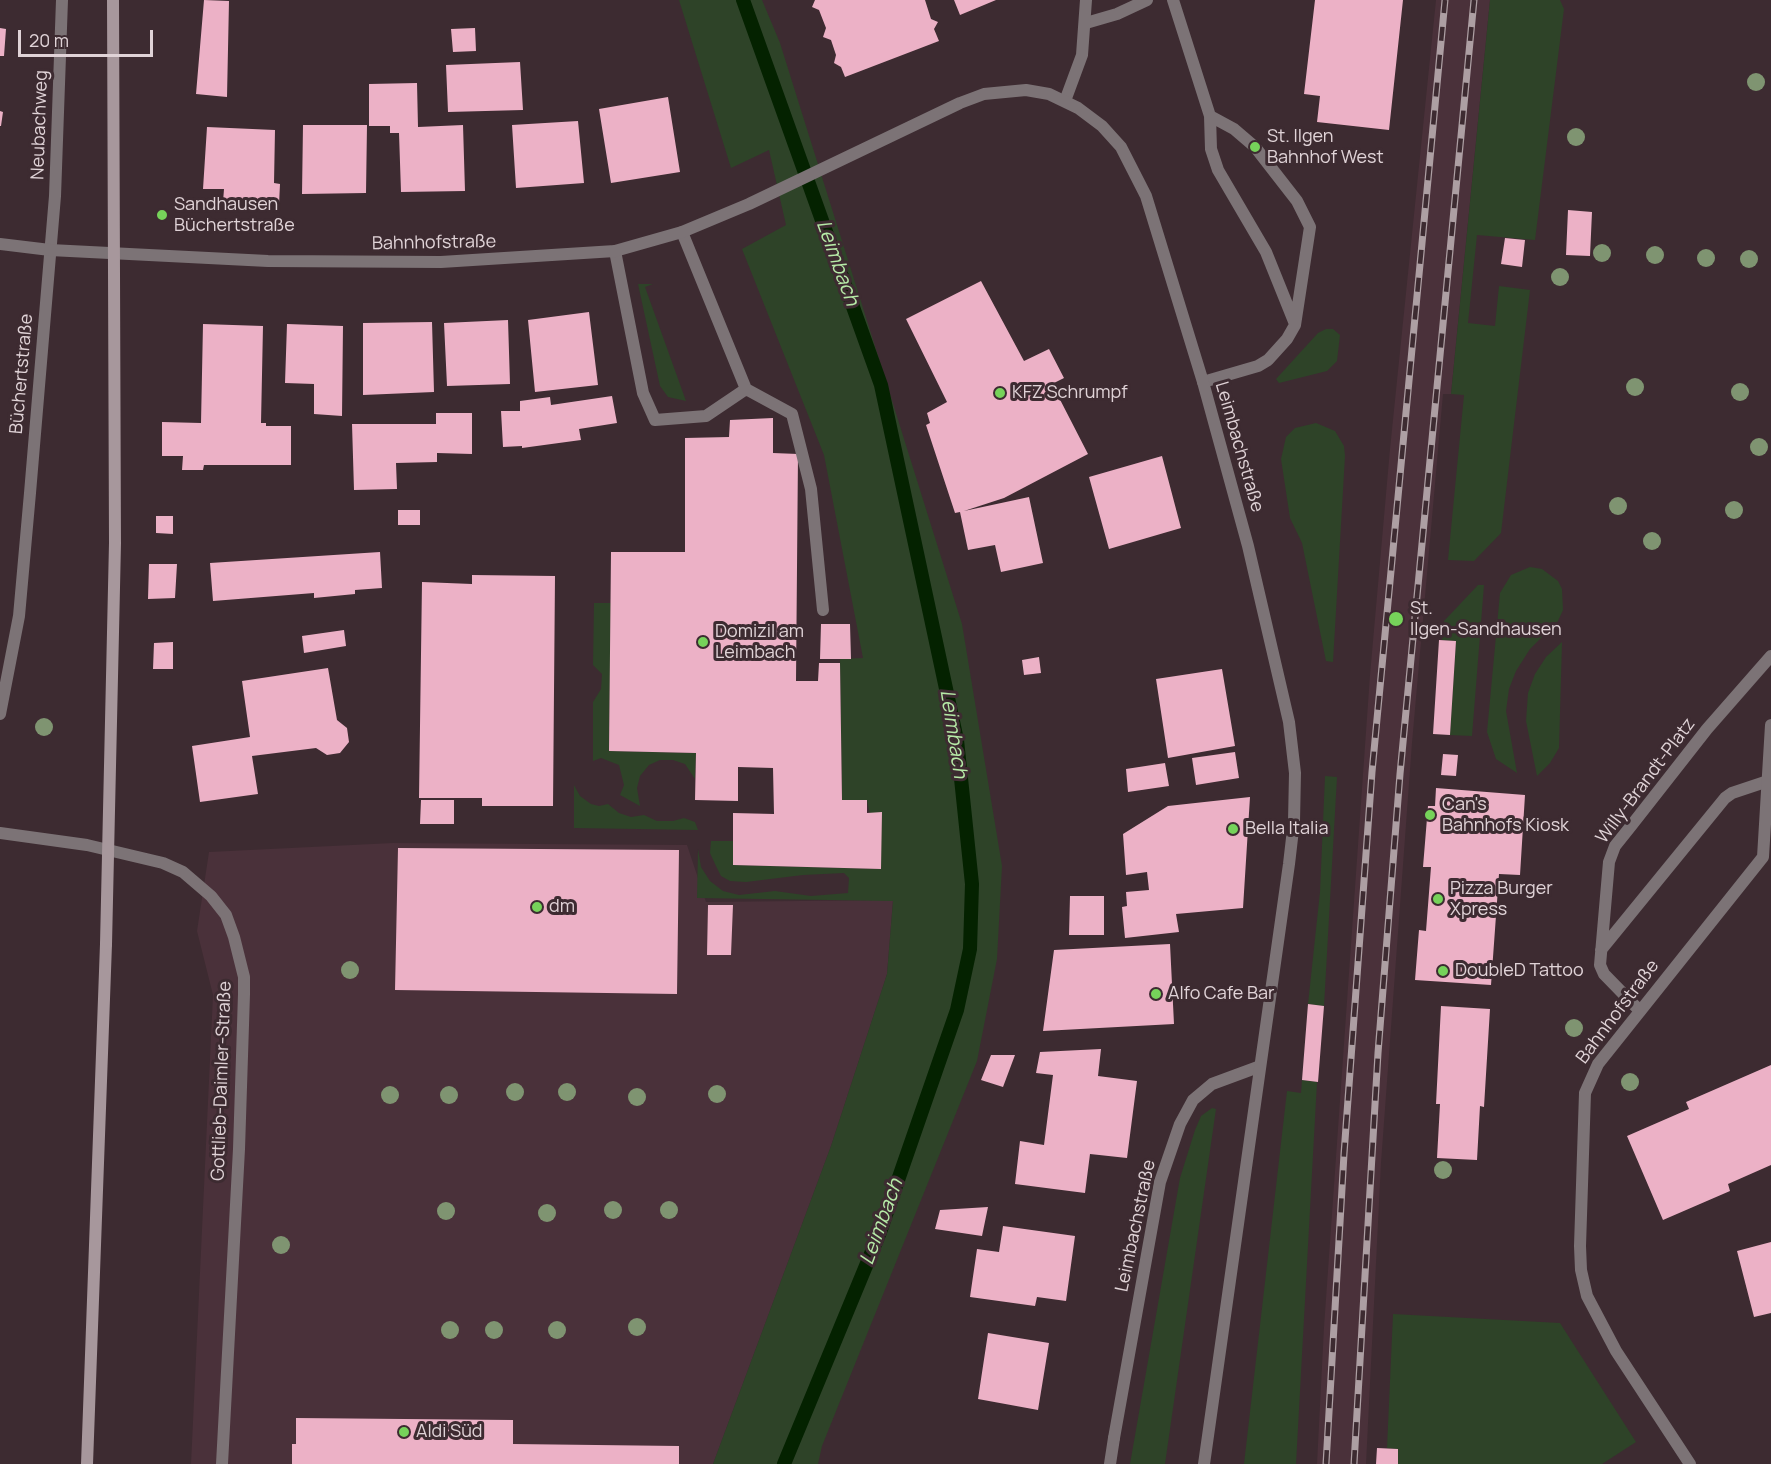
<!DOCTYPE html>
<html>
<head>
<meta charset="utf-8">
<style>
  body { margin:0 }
  #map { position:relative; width:1771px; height:1464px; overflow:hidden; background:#3d2b31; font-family:Manrope,sans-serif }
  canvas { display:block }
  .scale { position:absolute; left:18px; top:30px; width:135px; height:27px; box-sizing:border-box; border:3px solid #e0d3d7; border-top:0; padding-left:8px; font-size:18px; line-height:21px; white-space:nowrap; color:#e0d3d7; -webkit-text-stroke:4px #3d2b31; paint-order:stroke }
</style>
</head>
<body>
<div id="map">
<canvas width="1771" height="1464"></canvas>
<div class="scale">20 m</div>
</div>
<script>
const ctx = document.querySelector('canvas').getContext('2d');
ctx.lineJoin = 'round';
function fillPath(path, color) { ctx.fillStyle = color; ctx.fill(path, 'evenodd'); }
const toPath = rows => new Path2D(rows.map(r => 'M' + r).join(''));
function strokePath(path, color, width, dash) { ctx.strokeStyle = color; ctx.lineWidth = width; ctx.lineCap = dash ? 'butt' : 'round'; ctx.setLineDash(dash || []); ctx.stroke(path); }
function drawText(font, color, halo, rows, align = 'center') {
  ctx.font = font + ' Manrope,sans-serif'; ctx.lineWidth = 6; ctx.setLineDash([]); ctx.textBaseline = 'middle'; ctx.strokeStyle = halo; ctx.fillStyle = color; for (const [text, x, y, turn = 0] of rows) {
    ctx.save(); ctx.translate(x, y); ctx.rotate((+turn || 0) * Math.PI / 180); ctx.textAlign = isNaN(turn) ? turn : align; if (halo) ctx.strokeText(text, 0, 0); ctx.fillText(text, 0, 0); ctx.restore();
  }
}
fillPath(toPath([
  [1436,0,1490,0,1451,394,1443,394,1412,743,1381,1163,1366,1464,1317,1464,1324,1327,1370,675,1390,449],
  [393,843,687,845,706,902,893,900,887,974,831,1146,713,1464,191,1464,213,995,197,931,209,852]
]), '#4a313a');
fillPath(toPath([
  [679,0,762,0,780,43,962,624,1002,866,997,959,977,1061,822,1446,818,1464,713,1464,831,1146,887,974,893,901,697,898,698,849,701,867,710,881,723,891,739,895,775,891,811,896,848,893,849,878,844,873,803,875,746,882,730,881,721,876,715,864,710,853,711,841,733,841,733,865,881,869,867,800,842,800,840,659,863,658,824,455,742,249,786,225,769,150,731,168],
  [1490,0,1560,0,1564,9,1535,240,1477,235,1468,323,1495,326,1499,286,1530,290,1501,533,1474,561,1448,560,1464,395,1451,394],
  [638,284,653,284,645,287,686,401,668,397,660,386],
  [1326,329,1333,329,1340,335,1337,361,1327,371,1279,383,1276,379,1318,333],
  [1316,423,1335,431,1344,446,1345,456,1333,662,1326,661,1302,543,1290,518,1281,459,1286,437,1295,428],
  [1530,567,1542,569,1558,581,1562,589,1563,610,1558,621,1530,649,1516,671,1509,689,1506,711,1517,773,1496,759,1487,732,1500,593,1511,575],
  [1478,585,1484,585,1472,736,1450,735,1456,641,1442,640,1444,621],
  [594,603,611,603,609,751,696,753,695,779,685,764,673,760,660,760,649,765,640,776,637,788,640,806,620,795,624,785,619,765,601,758,593,761,593,702,601,689,602,674,593,665],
  [1562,642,1559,748,1550,763,1537,776,1526,721,1528,693,1535,674,1546,657],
  [1325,776,1337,777,1324,1006,1308,1004,1320,892],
  [574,785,580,796,591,804,599,806,608,804,619,813,631,817,644,815,657,821,673,821,684,818,695,822,698,830,574,828],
  [1302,1080,1317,1082,1296,1464,1244,1464,1287,1091,1301,1093],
  [1212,1108,1216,1109,1165,1464,1130,1464,1180,1178,1195,1130,1201,1116],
  [1393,1314,1560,1323,1636,1442,1602,1464,1398,1464,1398,1449,1387,1448]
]), '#2e4328');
strokePath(toPath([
  [743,0,881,385,957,740,972,884,970,949,957,1010,880,1232,784,1464]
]), '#042200', 14);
fillPath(toPath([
  [204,0,229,1,227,97,196,94],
  [815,0,925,0,931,19,938,22,934,29,939,41,845,77,841,67,834,63,836,55,831,40,823,37,826,28,819,10,812,7],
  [954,0,996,0,960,15],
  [1315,0,1403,0,1389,130,1317,122,1320,96,1304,94],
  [0,28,6,29,4,56,0,56],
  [475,28,476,51,453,52,451,29],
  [520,62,523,110,448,112,446,65],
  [417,83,418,127,463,125,465,191,401,192,399,133,390,133,390,126,369,126,369,84],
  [668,97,680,172,611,183,599,109],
  [0,111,3,112,1,126,0,126],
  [578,121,584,183,516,188,512,125],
  [303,125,367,125,366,193,302,194],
  [207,127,275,130,274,183,280,184,279,205,223,202,224,189,203,189],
  [1568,210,1592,212,1590,256,1566,255],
  [1505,238,1525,240,1522,267,1501,264],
  [981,281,1024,361,1049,349,1064,378,1052,384,1088,454,1004,498,964,511,1029,497,1043,563,1001,572,995,545,968,550,960,512,955,513,926,425,930,423,927,413,947,402,906,319],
  [589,312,598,385,535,392,528,320],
  [508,320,510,384,447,386,444,323],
  [432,322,434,392,363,395,363,323],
  [203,324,263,326,261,423,266,423,266,426,291,426,291,465,204,465,203,470,182,470,183,456,162,456,162,422,201,423],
  [287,324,343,326,342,416,314,414,314,384,285,383],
  [612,396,617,423,579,429,581,440,522,448,522,446,503,447,501,411,520,411,520,401,550,397,551,405],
  [436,413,472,413,472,454,437,453,437,462,396,463,397,489,354,490,352,424,436,424],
  [773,418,773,453,798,454,796,681,818,681,819,663,840,663,842,800,867,800,867,813,882,812,881,869,733,865,733,813,774,814,773,768,738,767,738,801,695,800,696,753,609,751,611,552,685,552,685,438,729,437,730,420],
  [1162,456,1181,528,1109,549,1089,477],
  [398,510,420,510,420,525,398,525],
  [156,516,173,516,173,534,156,533],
  [380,552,382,588,355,590,355,594,314,598,314,593,213,601,210,563],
  [149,564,177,564,175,598,148,599],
  [472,575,555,576,553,806,482,806,482,798,419,798,422,582,472,584],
  [821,624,850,624,851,659,820,659],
  [344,630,346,646,304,653,302,636],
  [1439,640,1456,641,1450,735,1433,734],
  [173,642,173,669,153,669,154,643],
  [1039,657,1041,673,1024,675,1022,660],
  [328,668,337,720,347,728,349,742,340,753,327,755,316,748,252,756,258,794,200,802,192,746,250,737,242,681],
  [1222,669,1235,746,1168,758,1156,679],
  [1235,752,1239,778,1196,785,1192,758],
  [1443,754,1458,755,1456,776,1441,775],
  [1165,763,1169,786,1128,792,1126,769],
  [1436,788,1525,795,1520,875,1499,874,1491,985,1415,980,1419,930,1426,931,1431,867,1423,867,1428,806,1435,806],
  [1250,797,1243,908,1176,914,1179,932,1125,938,1122,907,1127,906,1126,892,1149,890,1147,872,1126,875,1123,834,1168,806],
  [421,800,454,800,454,824,420,824],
  [398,848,679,850,677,994,395,990],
  [1070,896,1104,896,1104,935,1069,935],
  [708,905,733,905,731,955,707,955],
  [1170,944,1174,1024,1043,1031,1054,950],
  [1308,1004,1324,1006,1318,1082,1302,1080],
  [1441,1006,1490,1009,1484,1107,1480,1106,1477,1160,1437,1158,1440,1104,1436,1104],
  [1101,1049,1098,1076,1137,1081,1127,1158,1090,1154,1085,1193,1015,1184,1020,1141,1044,1145,1053,1075,1036,1073,1040,1052],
  [991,1055,1015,1055,1003,1087,981,1080],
  [1771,1065,1771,1165,1728,1184,1730,1191,1663,1220,1627,1136,1689,1109,1686,1102],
  [988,1207,982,1236,935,1229,940,1210],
  [1003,1226,1075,1236,1066,1301,1037,1297,1035,1306,970,1297,977,1249,999,1252],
  [1771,1242,1771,1313,1754,1317,1737,1251],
  [988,1333,1049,1343,1038,1410,978,1399],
  [296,1418,513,1420,513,1444,679,1446,679,1464,292,1464,292,1444,296,1444],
  [1377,1448,1398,1449,1398,1464,1376,1464]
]), '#ecb1c6');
strokePath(toPath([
  [1173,0,1210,116,1211,149,1218,170,1266,252,1295,324],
  [1086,23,1117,14,1147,0],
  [615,251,643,393,655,420,706,416,746,389,682,232],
  [1203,382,1258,366,1268,360,1287,339,1295,325,1310,227,1297,201,1255,147,1234,129,1210,116],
  [746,389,792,414,811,489,823,610],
  [1601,950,1725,798,1732,793,1768,781],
  [1640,1011,1604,974,1600,965,1609,862,1615,846,1631,826,1707,729,1771,656],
  [1110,1464,1114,1438]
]), '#7c7376', 12);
strokePath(toPath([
  [1065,101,1082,55,1086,0],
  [0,714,19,616,30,493,55,196,62,0],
  [0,833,87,845,163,863,183,872,211,896,226,915,234,937,244,977,244,994,239,1149,222,1464],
  [1114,1438,1160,1182,1180,1124,1193,1100,1212,1084,1258,1067],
  [1690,1464,1616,1351,1587,1296,1581,1270,1580,1246,1585,1093,1598,1064,1763,857,1771,725]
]), '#7c7376', 12);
strokePath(toPath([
  [0,244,50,250,268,261,441,262,615,251,682,232,749,204,960,103,984,94,1026,90,1049,94,1078,108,1102,126,1121,147,1146,196,1203,382,1248,546,1289,722,1295,773,1294,821,1289,864,1204,1464]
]), '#7c7376', 12);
strokePath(toPath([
  [87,1464,106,944]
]), '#a7979c', 12);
const rail = toPath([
  [1326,1464,1344,1154,1372,772,1445,0],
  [1354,1464,1378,1053,1400,774,1474,0]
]);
strokePath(rail, '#ad9fa3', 7);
strokePath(rail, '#3d2b31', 4.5, [14]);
strokePath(toPath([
  [106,944,115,543,113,0]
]), '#a7979c', 12);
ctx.fillStyle = '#7f9471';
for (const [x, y] of [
  [1756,82],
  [1576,137],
  [1602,253],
  [1655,255],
  [1706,258],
  [1749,259],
  [1560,277],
  [1635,387],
  [1740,392],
  [1759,447],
  [1618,506],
  [1734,510],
  [1652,541],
  [44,727],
  [350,970],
  [1574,1028],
  [1630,1082],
  [515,1092],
  [567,1092],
  [717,1094],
  [390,1095],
  [449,1095],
  [637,1097],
  [1443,1170],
  [613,1210],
  [669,1210],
  [446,1211],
  [547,1213],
  [281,1245],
  [637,1327],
  [450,1330],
  [494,1330],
  [557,1330]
]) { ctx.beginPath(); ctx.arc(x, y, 9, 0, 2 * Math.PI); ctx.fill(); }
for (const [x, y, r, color] of [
  [1255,147,6,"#76d25a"],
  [162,215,6,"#76d25a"],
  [1000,393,6,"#76d25a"],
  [1396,619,8,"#76d25a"],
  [703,642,6,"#76d25a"],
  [1430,815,6,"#76d25a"],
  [1233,829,6,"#76d25a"],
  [1438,899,6,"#76d25a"],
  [537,907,6,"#76d25a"],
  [1443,971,6,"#76d25a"],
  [1156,994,6,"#76d25a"],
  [404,1432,6,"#76d25a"]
]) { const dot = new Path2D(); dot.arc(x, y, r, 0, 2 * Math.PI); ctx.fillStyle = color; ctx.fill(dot); strokePath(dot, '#3d2b31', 2); }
drawText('18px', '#e0d3d7', '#3d2b31', [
  ["Neubachweg",40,125,-88],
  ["Bahnhofstraße",434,243,-1],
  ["Büchertstraße",22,374,-85],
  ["Leimbachstraße",1239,447,74],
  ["Willy-Brandt-Platz",1646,781,-53],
  ["Bahnhofstraße",1618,1012,-53],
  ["Gottlieb-Daimler-Straße",222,1081,-88],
  ["Leimbachstraße",1136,1226,-78]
]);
drawText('18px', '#e0d3d7', '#3d2b31', [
  ["St. Ilgen",1267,137],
  ["Bahnhof West",1267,158],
  ["Sandhausen",174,205],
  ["Büchertstraße",174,226],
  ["KFZ Schrumpf",1012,393],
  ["St.",1410,609],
  ["Ilgen-Sandhausen",1410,630],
  ["Domizil am",715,632],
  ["Leimbach",715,653],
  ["Can's",1442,805],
  ["Bahnhofs Kiosk",1442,826],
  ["Bella Italia",1245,829],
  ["Pizza Burger",1450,889],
  ["Xpress",1450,910],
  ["dm",549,907],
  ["DoubleD Tattoo",1455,971],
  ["Alfo Cafe Bar",1168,994],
  ["Aldi Süd",416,1432]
], 'left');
drawText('italic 20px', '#b6eaa7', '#3d2b31', [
  ["Leimbach",837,263,70],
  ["Leimbach",953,734,81],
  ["Leimbach",882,1222,-70]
]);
</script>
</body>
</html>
